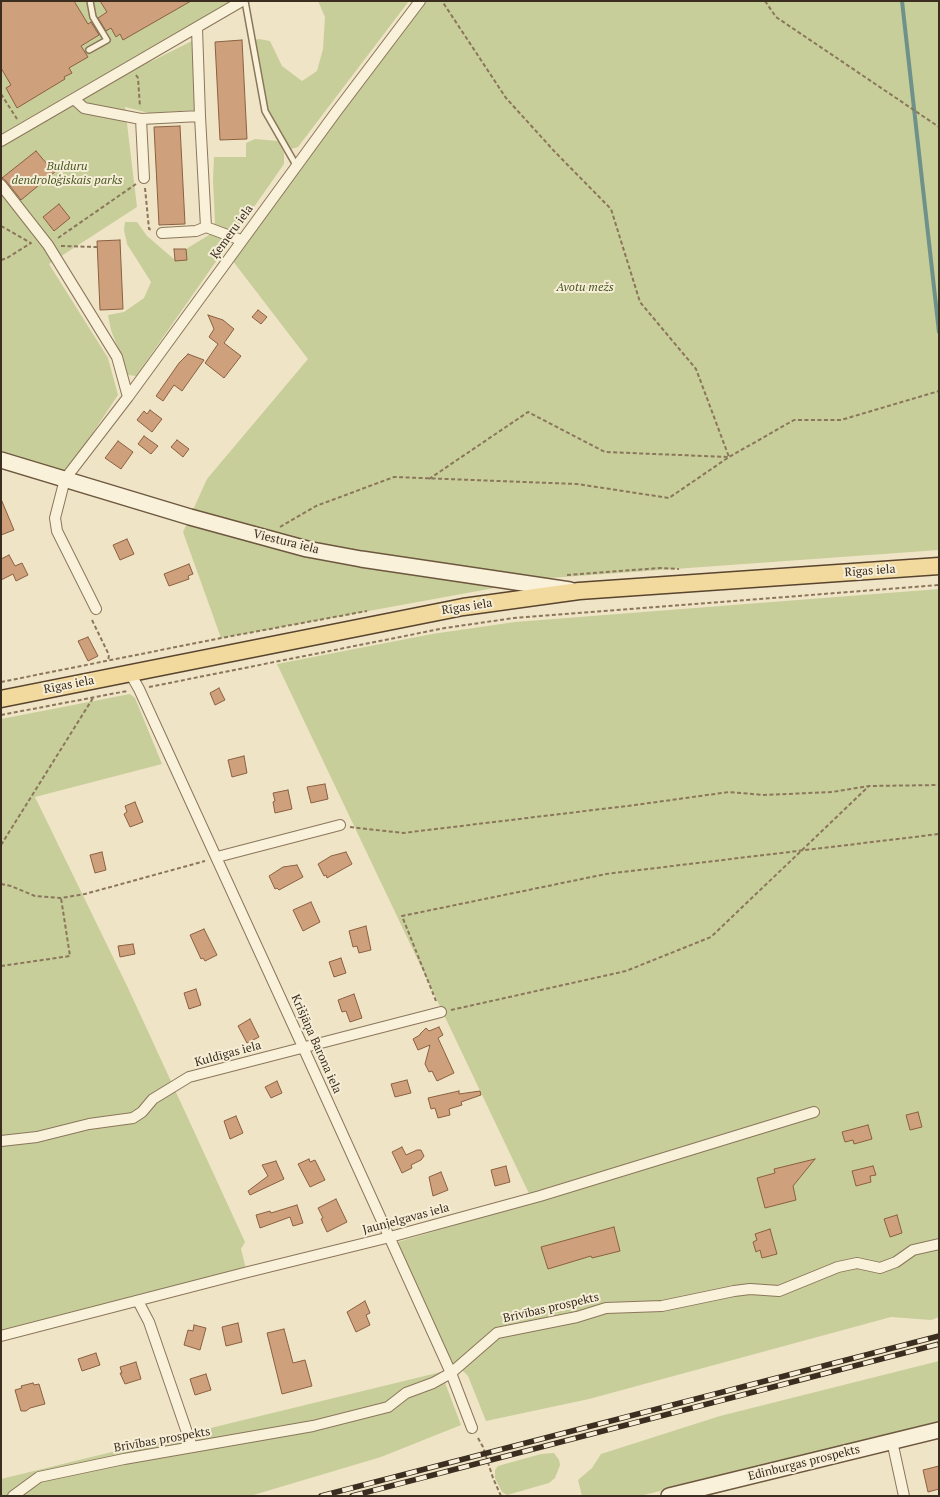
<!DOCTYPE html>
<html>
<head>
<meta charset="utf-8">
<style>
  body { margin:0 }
  #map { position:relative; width:940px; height:1497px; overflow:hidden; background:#efe4c6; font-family:"PT Serif",serif }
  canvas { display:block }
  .frame { position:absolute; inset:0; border:2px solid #3b2d1f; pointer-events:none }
</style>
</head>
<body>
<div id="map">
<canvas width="940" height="1497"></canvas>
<div class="frame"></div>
</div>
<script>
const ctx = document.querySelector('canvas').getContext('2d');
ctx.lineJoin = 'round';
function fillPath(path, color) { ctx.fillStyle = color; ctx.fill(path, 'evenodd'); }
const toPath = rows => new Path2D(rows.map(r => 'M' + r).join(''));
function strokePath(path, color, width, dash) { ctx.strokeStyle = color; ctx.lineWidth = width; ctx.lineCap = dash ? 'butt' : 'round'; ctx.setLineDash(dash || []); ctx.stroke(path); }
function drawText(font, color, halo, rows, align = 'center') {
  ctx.font = font + ' "PT Serif",serif'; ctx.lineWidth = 4; ctx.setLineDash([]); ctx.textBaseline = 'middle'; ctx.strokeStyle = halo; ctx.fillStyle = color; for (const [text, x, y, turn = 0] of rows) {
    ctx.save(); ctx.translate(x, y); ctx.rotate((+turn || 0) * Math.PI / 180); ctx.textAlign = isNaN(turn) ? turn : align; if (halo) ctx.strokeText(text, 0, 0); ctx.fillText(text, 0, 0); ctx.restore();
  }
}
fillPath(toPath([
  [1,1,246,1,148,63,194,40,196,110,149,113,125,107,137,207,49,264,108,358,118,395,66,473,1,451],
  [318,1,409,1,298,147,288,150,265,111,252,40,259,39,270,41,282,66,302,81,317,71,323,49,325,17],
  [420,1,939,1,939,550,549,578,221,638,183,532,207,479,308,359,229,256],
  [255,139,278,141,284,153,284,164,136,376,128,375,111,330,108,315,124,312,144,298,151,282,127,244,124,230,125,222,137,222,147,236,175,260,186,260,186,249,209,235,215,222,213,181,214,157,246,157,246,143],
  [939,589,939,1317,931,1320,891,1317,589,1399,486,1421,468,1376,459,1367,451,1373,398,1242,533,1202,277,664,432,634,515,622],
  [130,694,135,698,162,764,35,797,128,988,245,1242,241,1249,246,1269,1,1336,1,719],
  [939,1361,939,1421,640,1496,582,1496,578,1480,592,1468,601,1454,720,1416],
  [441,1372,461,1425,381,1457,250,1496,1,1496,1,1479],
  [554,1453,559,1460,560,1465,555,1478,549,1483,507,1495,502,1492,495,1478,495,1470,498,1466,541,1454]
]), '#c7ce9a');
strokePath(toPath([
  [902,1,939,332]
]), '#6e9289', 4);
const building = toPath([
  [1,1,74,1,88,24,91,22,99,35,81,46,88,57,69,68,72,73,64,77,65,79,17,108,6,88,11,85,1,68,1,1],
  [100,1,191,1,123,40,120,34,116,37,111,28,106,31,98,18,107,12,100,1],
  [242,40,247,139,220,140,215,42,242,40],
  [180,126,185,224,159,225,154,127,180,126],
  [36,151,47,164,49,162,56,171,21,200,6,181,2,178,36,151],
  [59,204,70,218,54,231,43,217,59,204],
  [120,240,123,309,100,310,97,241,120,240],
  [174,249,186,249,187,260,175,261,174,249],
  [258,310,267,317,261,324,252,317,258,310],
  [208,315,223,320,234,329,224,343,241,356,224,378,205,363,218,344,209,337,214,329,208,315],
  [188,354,204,360,182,391,174,385,163,401,156,396,179,363,188,354],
  [150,410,162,419,152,432,137,420,144,411,147,414,150,410],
  [144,436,158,446,151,454,138,444,144,436],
  [177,440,189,449,183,457,171,447,177,440],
  [118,441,133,452,121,469,105,458,118,441],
  [1,499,14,530,1,535,1,499],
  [127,539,134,554,120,560,113,545,127,539],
  [9,555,15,566,22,563,28,575,16,581,13,574,1,580,1,559,9,555],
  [189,564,193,574,188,576,189,579,169,586,164,574,189,564],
  [88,637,98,656,88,661,78,641,88,637],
  [219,688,225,700,215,705,210,693,219,688],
  [244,756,247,773,232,777,228,760,244,756],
  [325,784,328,799,311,803,307,787,325,784],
  [288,790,292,809,275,813,273,802,275,801,273,793,288,790],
  [135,802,143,822,130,827,124,814,127,812,125,806,135,802],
  [102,852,106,870,95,873,90,855,102,852],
  [346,852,352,864,327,878,326,875,324,876,318,864,331,856,346,852],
  [297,865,303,877,279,890,277,888,275,889,269,876,283,867,297,865],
  [311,902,320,922,303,931,293,910,311,902],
  [366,926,371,950,359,953,357,946,353,947,349,931,366,926],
  [204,929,217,955,205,961,203,958,201,959,190,935,204,929],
  [133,944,135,954,120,957,118,946,133,944],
  [341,958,346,973,334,977,329,962,341,958],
  [196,989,201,1005,189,1009,184,993,196,989],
  [354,994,362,1018,350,1022,346,1011,342,1012,338,1000,354,994],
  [250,1019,259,1037,247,1043,238,1026,250,1019],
  [439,1027,443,1035,438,1038,454,1073,437,1081,432,1071,429,1072,425,1064,430,1045,418,1050,413,1039,420,1035,420,1034,426,1028,429,1031,439,1027],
  [407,1080,411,1093,395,1097,391,1084,407,1080],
  [277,1081,282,1093,271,1098,265,1087,277,1081],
  [459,1091,459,1094,480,1091,481,1095,461,1102,462,1105,449,1109,450,1115,438,1118,435,1108,431,1109,428,1098,459,1091],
  [918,1112,922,1127,910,1130,906,1115,918,1112],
  [236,1116,243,1133,230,1139,224,1121,236,1116],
  [868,1125,872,1139,854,1144,853,1140,845,1142,842,1132,868,1125],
  [402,1147,406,1155,417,1150,421,1150,424,1156,421,1160,411,1165,412,1168,402,1173,392,1152,402,1147],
  [309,1159,310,1162,315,1160,325,1180,310,1187,298,1164,309,1159],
  [815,1159,793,1186,796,1200,765,1208,757,1178,775,1173,774,1169,815,1159],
  [276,1161,284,1179,250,1195,248,1191,268,1176,262,1165,276,1161],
  [506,1166,510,1182,495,1186,491,1170,506,1166],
  [873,1166,876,1175,870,1176,871,1182,856,1186,852,1171,873,1166],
  [441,1172,448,1190,433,1196,429,1177,441,1172],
  [336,1199,347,1222,327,1232,321,1219,323,1218,318,1208,336,1199],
  [297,1205,303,1223,293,1226,290,1217,260,1228,256,1215,270,1211,271,1213,297,1205],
  [897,1215,902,1233,890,1237,884,1219,897,1215],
  [614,1227,620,1251,592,1258,591,1256,548,1269,541,1247,614,1227],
  [770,1229,777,1254,762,1258,760,1250,756,1252,753,1242,757,1240,755,1234,770,1229],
  [365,1301,370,1313,366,1315,370,1325,356,1332,347,1312,365,1301],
  [238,1323,242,1342,226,1346,222,1327,238,1323],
  [194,1325,206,1328,200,1350,184,1345,188,1330,193,1331,194,1325],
  [284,1329,293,1363,305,1360,312,1386,282,1394,267,1333,284,1329],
  [96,1353,100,1365,82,1371,78,1359,96,1353],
  [136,1362,141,1379,125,1384,120,1373,122,1373,120,1367,136,1362],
  [206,1374,211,1390,195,1395,190,1379,206,1374],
  [33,1383,34,1385,39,1384,45,1404,30,1408,26,1411,21,1411,15,1390,22,1388,21,1386,33,1383],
  [939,1466,939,1489,928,1492,923,1470,939,1466]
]);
fillPath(building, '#cea07c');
strokePath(building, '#8b6041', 1);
const lane = toPath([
  [245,1,265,111,296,165],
  [89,50,107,40,93,17,90,1]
]);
const street = toPath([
  [197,28,200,116],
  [74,99,84,108,141,119,200,116,206,227,196,231,162,233],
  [141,119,144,178],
  [1,141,242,1],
  [1,185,48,245,117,357,128,397],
  [206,227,241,240],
  [96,609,57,531,55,518,65,479,128,397,336,112,420,1],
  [130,673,139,689,303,1047,451,1373,472,1428],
  [217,857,340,825],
  [1,1141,37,1137,89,1124,133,1118,142,1112,153,1099,189,1077,441,1012],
  [138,1301,149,1322,192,1447],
  [1,1336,248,1272,390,1237,540,1196,814,1112],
  [892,1441,904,1496],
  [13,1496,39,1477,124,1459,313,1426,388,1407,406,1393,433,1383,451,1373,497,1333,577,1317,606,1308,662,1306,734,1291,750,1289,779,1291,838,1267,857,1263,880,1268,896,1262,913,1250,939,1244]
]);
const secondary = toPath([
  [1,460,190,517,307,549,361,559,570,590],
  [669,1496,939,1430]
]);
const primary = toPath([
  [1,699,463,607,579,591,939,566]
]);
strokePath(lane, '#8b765b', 8);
strokePath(street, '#8b765b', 12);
strokePath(secondary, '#6d573e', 18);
strokePath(primary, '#59442f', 19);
strokePath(toPath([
  [765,1,776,17,939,127],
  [136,75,138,78,140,107],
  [1,94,17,119],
  [145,188,149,229,153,230],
  [1,226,31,243,7,258,1,260],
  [58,238,136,184],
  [61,246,97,247],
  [429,479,528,412,605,452,729,457,696,369,640,302,611,209,555,152,506,98,442,1],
  [280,527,316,506,394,477,577,484,669,498,729,457,794,420,841,420,939,391],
  [567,575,660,568,679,569],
  [92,620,109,655,108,661],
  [1,682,221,638,367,611],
  [149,687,445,628,514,618,939,585],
  [1,715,127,691],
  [350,827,403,833,635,805,729,792,764,795,832,792,869,786,939,785],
  [1,845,93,698],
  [1,884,11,886,35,896,61,898,85,894,205,861],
  [1,966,70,956,61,898],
  [436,1001,402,916,606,874,939,834],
  [451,1010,626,971,711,937,869,786],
  [478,1438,483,1447,493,1478,501,1496]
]), '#8b765b', 2, [4, 2.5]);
strokePath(lane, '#f9f1da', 5);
strokePath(street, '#f9f1da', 10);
strokePath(secondary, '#f9f1da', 15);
strokePath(primary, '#f2da9e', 16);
const rail = toPath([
  [321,1496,939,1336],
  [352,1496,939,1344]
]);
strokePath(rail, '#3b2d1f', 5.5);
strokePath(rail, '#f6eed6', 4, [11]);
drawText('italic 12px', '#4a5826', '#f6eed6', [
  ["Bulduru",67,167],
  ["dendroloģiskais parks",67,181],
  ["Avotu mežs",585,288]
]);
drawText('12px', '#3b2d1f', '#f6eed6', [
  ["Ķemeru iela",232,232,-54],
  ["Viestura iela",286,542,14],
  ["Rīgas iela",870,571,-4],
  ["Rīgas iela",467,607,-9],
  ["Rīgas iela",69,685,-11],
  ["Krišjāņa Barona iela",316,1044,66],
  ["Kuldīgas iela",228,1054,-15],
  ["Jaunjelgavas iela",406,1219,-15],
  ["Brīvības prospekts",551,1308,-13],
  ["Brīvības prospekts",162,1440,-10],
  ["Edinburgas prospekts",804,1463,-14]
]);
</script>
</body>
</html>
